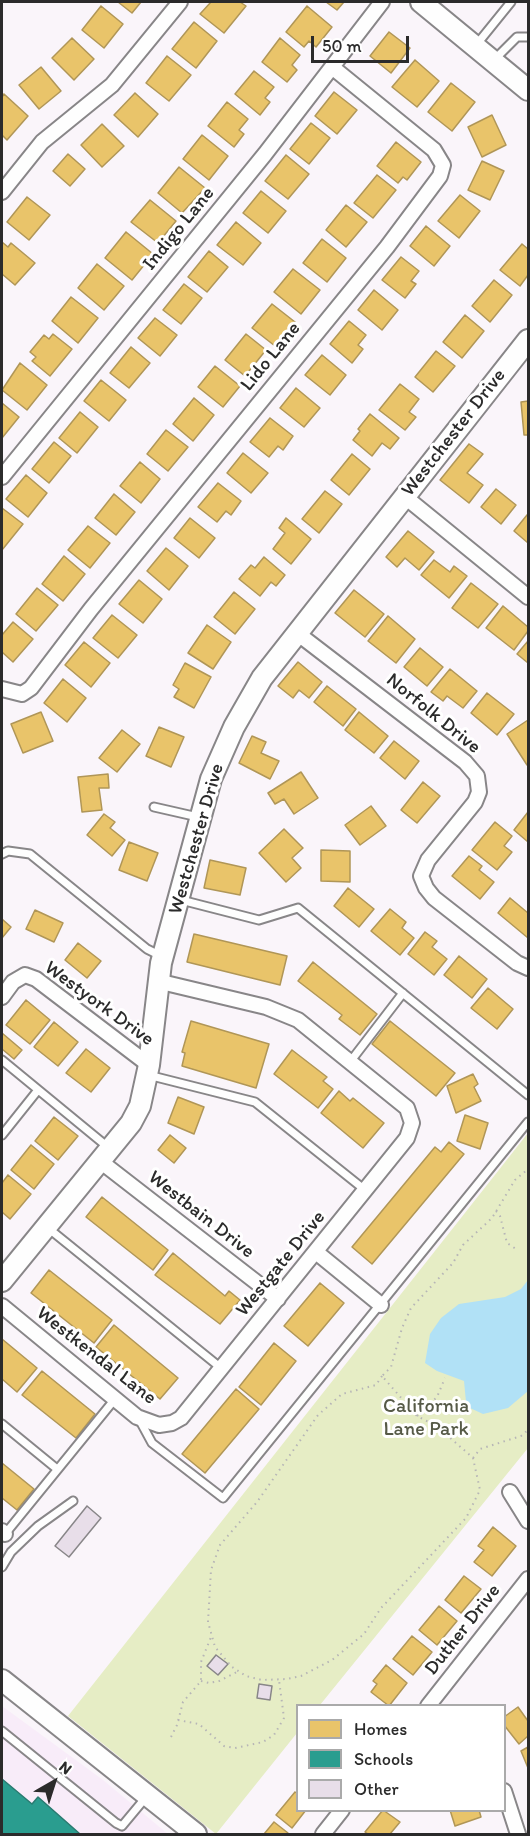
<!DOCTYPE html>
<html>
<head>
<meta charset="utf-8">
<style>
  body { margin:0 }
  #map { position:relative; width:530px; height:1836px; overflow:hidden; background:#faf5fa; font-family:Itim,sans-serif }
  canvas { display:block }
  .frame { position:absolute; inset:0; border:3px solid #2b2b2b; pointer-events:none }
  .legend { position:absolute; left:296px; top:1704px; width:210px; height:108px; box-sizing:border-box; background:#fff; border:2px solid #aaa; margin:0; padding:8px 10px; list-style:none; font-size:18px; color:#2b2b2b }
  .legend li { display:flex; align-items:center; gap:12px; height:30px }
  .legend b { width:30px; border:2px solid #aaa }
  .north { position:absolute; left:24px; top:1752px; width:60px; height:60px; -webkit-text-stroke:4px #fff; paint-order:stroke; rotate:39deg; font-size:16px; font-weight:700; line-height:24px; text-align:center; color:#2b2b2b }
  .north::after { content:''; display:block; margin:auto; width:21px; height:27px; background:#2b2b2b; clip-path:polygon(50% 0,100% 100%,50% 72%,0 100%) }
  .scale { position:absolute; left:311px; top:36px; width:98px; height:27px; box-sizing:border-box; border:3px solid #2b2b2b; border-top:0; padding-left:8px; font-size:18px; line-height:21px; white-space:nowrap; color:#2b2b2b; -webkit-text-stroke:4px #fff; paint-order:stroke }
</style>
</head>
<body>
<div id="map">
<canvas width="530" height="1836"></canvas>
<div class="frame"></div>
<ul class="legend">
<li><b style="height:16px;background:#e9c46a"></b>Homes</li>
<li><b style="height:16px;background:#2a9d8f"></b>Schools</li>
<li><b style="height:16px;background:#e8dee9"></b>Other</li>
</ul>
<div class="north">N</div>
<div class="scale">50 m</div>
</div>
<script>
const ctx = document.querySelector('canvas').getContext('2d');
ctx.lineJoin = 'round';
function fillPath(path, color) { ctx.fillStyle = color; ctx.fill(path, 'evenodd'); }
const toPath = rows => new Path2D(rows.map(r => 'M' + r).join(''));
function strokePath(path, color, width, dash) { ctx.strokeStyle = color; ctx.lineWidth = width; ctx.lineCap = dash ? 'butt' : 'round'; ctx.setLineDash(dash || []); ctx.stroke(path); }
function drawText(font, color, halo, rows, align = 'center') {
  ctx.font = font + ' Itim,sans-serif'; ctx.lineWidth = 6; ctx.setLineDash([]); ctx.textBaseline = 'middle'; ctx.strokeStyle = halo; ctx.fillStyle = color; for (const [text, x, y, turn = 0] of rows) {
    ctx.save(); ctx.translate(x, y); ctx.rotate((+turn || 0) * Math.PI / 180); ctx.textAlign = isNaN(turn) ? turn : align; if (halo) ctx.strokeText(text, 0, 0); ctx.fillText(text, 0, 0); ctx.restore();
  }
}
fillPath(toPath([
  [2,1706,103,1780,168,1834,2,1834]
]), '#f8ecf9');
fillPath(toPath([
  [528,1133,528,1448,320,1705,298,1706,297,1733,216,1834,68,1716]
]), '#e6edc5');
fillPath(toPath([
  [528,1280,528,1391,508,1408,483,1414,470,1408,466,1402,464,1381,437,1371,425,1363,430,1334,441,1318,459,1304,505,1297,521,1289]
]), '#b1e1f6');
const homes = toPath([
  [118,2,141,2,132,13,118,2],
  [211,2,240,2,246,6,224,33,200,14,211,2],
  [326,2,344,2,337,10,326,2],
  [101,6,123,24,104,48,82,30,101,6],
  [307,6,332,27,316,47,309,41,304,47,286,32,307,6],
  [194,22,217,41,196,68,172,49,194,22],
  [389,32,410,48,391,73,370,56,389,32],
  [72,38,94,59,74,80,52,58,72,38],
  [280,38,300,55,292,65,297,70,287,82,262,62,280,38],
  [167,56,191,75,169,101,146,83,167,56],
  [415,60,439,81,417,107,392,87,415,60],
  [41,67,61,91,39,109,19,85,41,67],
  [254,71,274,87,265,98,270,102,260,115,235,94,254,71],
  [451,83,475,102,452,131,428,112,451,83],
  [334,92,357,110,337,134,315,116,334,92],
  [135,93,158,114,138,137,114,115,135,93],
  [4,94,28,116,7,140,2,135,2,97,4,94],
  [227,102,248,119,239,130,244,134,234,147,208,126,227,102],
  [492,115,506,145,482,157,468,127,492,115],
  [311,123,330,138,309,164,290,149,311,123],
  [102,124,124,146,102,167,81,145,102,124],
  [202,135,228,156,209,180,183,159,202,135],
  [396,142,421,162,407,180,403,177,398,183,377,166,396,142],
  [68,154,85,169,70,186,53,171,68,154],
  [286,155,309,174,288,199,265,181,286,155],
  [482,161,504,171,490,200,468,190,482,161],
  [179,167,205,188,182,213,158,193,179,167],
  [377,175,396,190,373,218,354,203,377,175],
  [261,191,286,211,268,233,243,213,261,191],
  [460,195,480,211,459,238,438,221,460,195],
  [27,197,50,215,29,240,7,222,27,197],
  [150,200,176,221,158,243,131,222,150,200],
  [346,205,367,222,346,247,326,230,346,205],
  [236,222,261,243,243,265,217,245,236,222],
  [426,226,450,246,434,266,410,246,426,226],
  [126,232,153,254,132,280,105,258,126,232],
  [322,239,346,258,327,282,303,263,322,239],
  [2,242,8,247,11,243,35,263,15,285,2,274,2,242],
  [522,244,528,249,528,275,520,286,500,270,522,244],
  [209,251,228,267,207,292,188,277,209,251],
  [401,257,419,271,411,281,416,284,405,298,382,280,401,257],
  [97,264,124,286,104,310,78,288,97,264],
  [293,269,320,290,301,314,274,292,293,269],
  [494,280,512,295,490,322,472,306,494,280],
  [184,284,202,298,181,324,163,310,184,284],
  [374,290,398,310,382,330,358,310,374,290],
  [71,297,98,318,78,343,52,321,71,297],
  [272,304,295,322,275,346,252,328,272,304],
  [465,315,484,331,462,358,443,342,465,315],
  [155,318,177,335,160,356,138,338,155,318],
  [349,321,366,335,358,345,363,349,352,363,330,344,349,321],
  [53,334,72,349,50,376,32,361,36,357,30,352,44,335,49,339,53,334],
  [246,334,266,350,245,376,225,360,246,334],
  [131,347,150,363,129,388,110,373,131,347],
  [436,351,455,366,433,392,415,377,436,351],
  [322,355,346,375,330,395,305,375,322,355],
  [20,363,47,385,27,410,2,390,20,363],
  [215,366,240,386,223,407,198,387,215,366],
  [101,380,126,400,109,421,84,401,101,380],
  [400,384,419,399,409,412,416,417,405,430,379,410,400,384],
  [296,388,320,408,304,427,280,408,296,388],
  [194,398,214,415,193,441,173,424,194,398],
  [528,401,528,435,524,435,521,402,528,401],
  [2,403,19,417,2,438,2,403],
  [80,412,98,427,77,453,59,438,80,412],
  [370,414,399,438,390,449,382,443,372,456,353,440,360,431,358,429,370,414],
  [270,418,293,436,283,450,278,446,269,457,250,442,270,418],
  [166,430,188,447,168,471,147,454,166,430],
  [54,442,71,456,49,483,32,469,54,442],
  [469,444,483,454,467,473,483,485,469,503,440,480,469,444],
  [243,453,268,473,251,493,227,473,243,453],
  [352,454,370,469,349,495,331,480,352,454],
  [140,462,160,479,141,503,120,486,140,462],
  [26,475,47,493,28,517,6,499,26,475],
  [218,483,241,501,231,515,226,511,217,522,198,507,218,483],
  [496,489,516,505,501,524,481,507,496,489],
  [325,491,342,504,319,533,302,519,325,491],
  [114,494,135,512,116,535,95,518,114,494],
  [2,508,23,524,2,550,2,508],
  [527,515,528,516,528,543,514,531,527,515],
  [190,518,215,538,199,558,174,538,190,518],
  [286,518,311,539,291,564,273,549,285,533,279,528,286,518],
  [88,526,110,543,90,568,68,550,88,526],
  [408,531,434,552,419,570,405,558,397,567,386,557,408,531],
  [166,548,188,566,169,590,147,571,166,548],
  [64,556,85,574,63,601,42,584,64,556],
  [264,557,285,575,276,586,271,582,260,596,239,579,251,565,255,568,264,557],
  [434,560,450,572,454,566,467,576,449,598,421,575,434,560],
  [139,580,162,599,143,623,119,604,139,580],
  [471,583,498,604,478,628,452,608,471,583],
  [37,588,58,605,36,631,16,614,37,588],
  [354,590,384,614,365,637,335,613,354,590],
  [234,592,255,609,235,634,214,617,234,592],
  [503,606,528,627,528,631,514,650,486,628,503,606],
  [112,615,137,635,118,658,93,638,112,615],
  [388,616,415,639,396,663,368,641,388,616],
  [13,622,33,639,13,662,2,652,2,635,13,622],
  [207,625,231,642,213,669,188,653,207,625],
  [528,641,528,663,517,654,528,641],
  [84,642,110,663,91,687,65,665,84,642],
  [420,648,443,667,427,686,404,667,420,648],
  [298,662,322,682,309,698,299,690,293,698,278,686,298,662],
  [185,663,211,677,194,708,174,697,179,689,173,685,185,663],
  [450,669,477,691,463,708,447,696,443,701,431,692,450,669],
  [63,679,86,698,67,722,44,703,63,679],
  [327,686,356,709,343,726,314,702,327,686],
  [487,693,514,714,497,735,471,713,487,693],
  [41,712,53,741,23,753,11,724,41,712],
  [359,712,388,736,374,753,345,730,359,712],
  [528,720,528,764,527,765,507,734,528,720],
  [159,727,184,737,171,767,146,756,159,727],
  [122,730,140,744,117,772,99,758,122,730],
  [252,736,266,742,261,753,279,761,270,779,239,763,252,736],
  [394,741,419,761,405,779,380,758,394,741],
  [301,772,318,798,294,814,284,799,275,804,268,793,301,772],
  [108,774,109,788,99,788,102,810,82,812,78,777,108,774],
  [423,782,440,796,417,823,401,810,423,782],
  [371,806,386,826,360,845,345,825,371,806],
  [528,812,528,842,514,830,528,812],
  [104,814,115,822,110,828,125,840,112,856,87,835,104,814],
  [495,822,512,836,504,846,512,852,497,870,472,850,495,822],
  [284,829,303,848,292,858,301,868,286,882,259,853,284,829],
  [129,842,158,853,147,881,119,870,129,842],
  [321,850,350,851,350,882,321,881,321,850],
  [469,856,482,866,479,870,494,882,480,899,452,876,469,856],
  [210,860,246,868,240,895,204,888,210,860],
  [348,888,374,909,359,927,334,906,348,888],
  [510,898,528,913,528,938,498,913,510,898],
  [390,909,406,922,402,928,414,938,400,955,371,931,390,909],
  [35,910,63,923,54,942,26,929,35,910],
  [2,919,11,927,2,938,2,919],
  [425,932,437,941,432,947,447,959,434,975,408,954,425,932],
  [194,934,287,956,280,985,187,962,194,934],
  [78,943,101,961,87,978,65,960,78,943],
  [459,956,487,979,472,998,444,975,459,956],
  [313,962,377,1014,360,1035,339,1019,342,1015,298,981,313,962],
  [488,988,513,1009,497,1029,471,1008,488,988],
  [26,1000,50,1020,30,1044,6,1025,26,1000],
  [191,1021,269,1044,256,1088,182,1066,185,1053,182,1052,191,1021],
  [390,1021,455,1073,436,1096,372,1044,390,1021],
  [54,1022,78,1042,58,1066,34,1047,54,1022],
  [2,1033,22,1050,14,1059,2,1049,2,1033],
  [86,1049,110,1068,91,1092,66,1073,86,1049],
  [292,1050,327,1077,323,1081,333,1089,318,1108,274,1074,292,1050],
  [473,1074,478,1084,474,1087,481,1101,456,1113,447,1086,473,1074],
  [339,1091,350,1101,353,1098,384,1123,363,1148,321,1113,339,1091],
  [178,1097,204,1107,194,1134,168,1123,178,1097],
  [465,1115,488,1123,480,1149,457,1141,465,1115],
  [54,1117,78,1136,58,1160,35,1141,54,1117],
  [170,1135,186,1148,174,1163,158,1150,170,1135],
  [449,1142,464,1154,372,1264,352,1247,435,1147,441,1152,449,1142],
  [31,1145,54,1164,34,1189,11,1170,31,1145],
  [8,1175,31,1194,10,1219,2,1212,2,1183,8,1175],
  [102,1197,168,1250,153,1270,86,1217,102,1197],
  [173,1253,225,1296,229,1291,240,1300,220,1324,155,1275,173,1253],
  [49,1270,112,1320,94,1343,31,1293,49,1270],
  [320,1283,344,1303,308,1346,284,1326,320,1283],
  [114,1325,178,1378,160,1399,96,1347,114,1325],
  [2,1339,37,1368,17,1392,2,1379,2,1339],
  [274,1343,296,1361,261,1405,239,1387,274,1343],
  [42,1371,95,1414,76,1438,22,1395,42,1371],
  [236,1389,259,1409,205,1473,182,1454,236,1389],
  [2,1463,34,1489,17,1510,2,1498,2,1463],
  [493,1527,516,1546,492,1576,474,1562,484,1550,478,1546,493,1527],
  [464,1576,481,1589,461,1613,445,1600,464,1576],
  [439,1606,457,1621,437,1645,419,1630,439,1606],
  [412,1636,432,1652,413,1675,393,1659,412,1636],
  [386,1665,407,1683,389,1706,371,1692,377,1684,373,1681,386,1665],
  [518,1707,528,1721,528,1736,519,1744,504,1725,504,1717,518,1707],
  [528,1747,528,1768,521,1751,528,1747],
  [295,1792,298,1794,298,1810,306,1810,292,1828,276,1815,295,1792],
  [383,1810,400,1822,390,1834,368,1834,365,1832,383,1810],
  [450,1810,479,1810,481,1817,455,1826,450,1810],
  [274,1822,288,1833,287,1834,264,1834,274,1822]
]);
fillPath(homes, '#e9c46a');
strokePath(homes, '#b09657', 1.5);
const schools = toPath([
  [2,1779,32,1804,38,1797,80,1834,2,1834,2,1779]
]);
fillPath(schools, '#2a9d8f');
strokePath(schools, '#2a7b71', 1.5);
const building = toPath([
  [87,1506,101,1518,69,1557,55,1546,87,1506],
  [216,1655,228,1664,218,1675,207,1666,216,1655],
  [259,1684,272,1686,270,1700,257,1698,259,1684]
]);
fillPath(building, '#e8dee9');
strokePath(building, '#888688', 1.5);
const lane = toPath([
  [477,44,511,2],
  [495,59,517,37,528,37],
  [154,807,198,817],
  [2,854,8,851,30,854,147,949,161,956],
  [181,900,259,920,298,908,528,1095],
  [2,1060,109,1148],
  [350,1062,403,993],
  [148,1075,255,1102,365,1190],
  [2,1135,38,1090],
  [48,1228,221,1368],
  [139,1419,152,1443,223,1498,528,1122],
  [2,1424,57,1469],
  [5,1534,115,1399],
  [2,1567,11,1552,38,1526,73,1501],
  [2,1731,116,1823,122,1826,147,1796]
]);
const street = toPath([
  [2,192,42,142,112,85,180,2],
  [2,477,265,154,382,2],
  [404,496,528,597],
  [297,633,465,762,477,776,479,792,475,802,428,860,421,876,426,888,434,898,517,963,528,968],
  [2,689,22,694,31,688,91,609,387,247,440,176,443,165,434,150,332,67],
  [2,997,13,982,25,975,36,979,149,1065],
  [100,1161,278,1299],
  [316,1252,381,1305],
  [2,1306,137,1417,159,1425,172,1423,181,1418,407,1138,412,1123,407,1108,298,1020,266,1007,157,981],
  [510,1492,528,1521],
  [2,1531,5,1534],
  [428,1706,528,1579],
  [504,1791,518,1834],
  [323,1834,342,1810]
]);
const secondary = toPath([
  [421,2,528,90],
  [2,1281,131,1123,140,1106,149,1065,161,963,211,779,234,727,262,678,528,340],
  [2,1680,196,1834]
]);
strokePath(lane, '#888688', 11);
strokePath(street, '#888688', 18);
strokePath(secondary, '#888688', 24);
strokePath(toPath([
  [496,1211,500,1216,507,1243,516,1249],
  [382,1376,376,1385,342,1394,318,1415,257,1502,220,1545,211,1570,208,1622,215,1647,232,1667,246,1676,262,1680,287,1679,301,1676,332,1660,364,1634,381,1608,466,1518,480,1490,473,1458,438,1427,417,1416,382,1376,391,1367,402,1328,411,1308,453,1263,463,1245,492,1218,515,1180,528,1169],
  [417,1416,437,1397,445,1378],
  [473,1458,480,1449,521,1436,528,1430],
  [201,1681,209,1683,219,1681,239,1671],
  [178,1720,199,1724,224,1746,235,1748,263,1742,274,1735,284,1718,279,1680],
  [171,1737,177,1725,183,1702,201,1681,201,1662,211,1637]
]), '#b6b5b6', 2, [1.5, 4.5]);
strokePath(lane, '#fefefe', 7);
strokePath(street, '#fefefe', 14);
strokePath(secondary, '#fefefe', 20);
drawText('20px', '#2b2b2b', '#fff', [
  ["Indigo Lane",179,229,-51],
  ["Lido Lane",271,357,-51],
  ["Westchester Drive",454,433,-52],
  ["Norfolk Drive",433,714,39],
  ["Westchester Drive",197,839,-74],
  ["Westyork Drive",99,1004,36],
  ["Westbain Drive",201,1215,38],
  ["Westgate Drive",281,1264,-51],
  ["Westkendal Lane",96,1356,38],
  ["Duther Drive",463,1630,-52]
]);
drawText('20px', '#565a47', '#fff', [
  ["California",426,1407],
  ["Lane Park",426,1430]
]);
</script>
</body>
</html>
